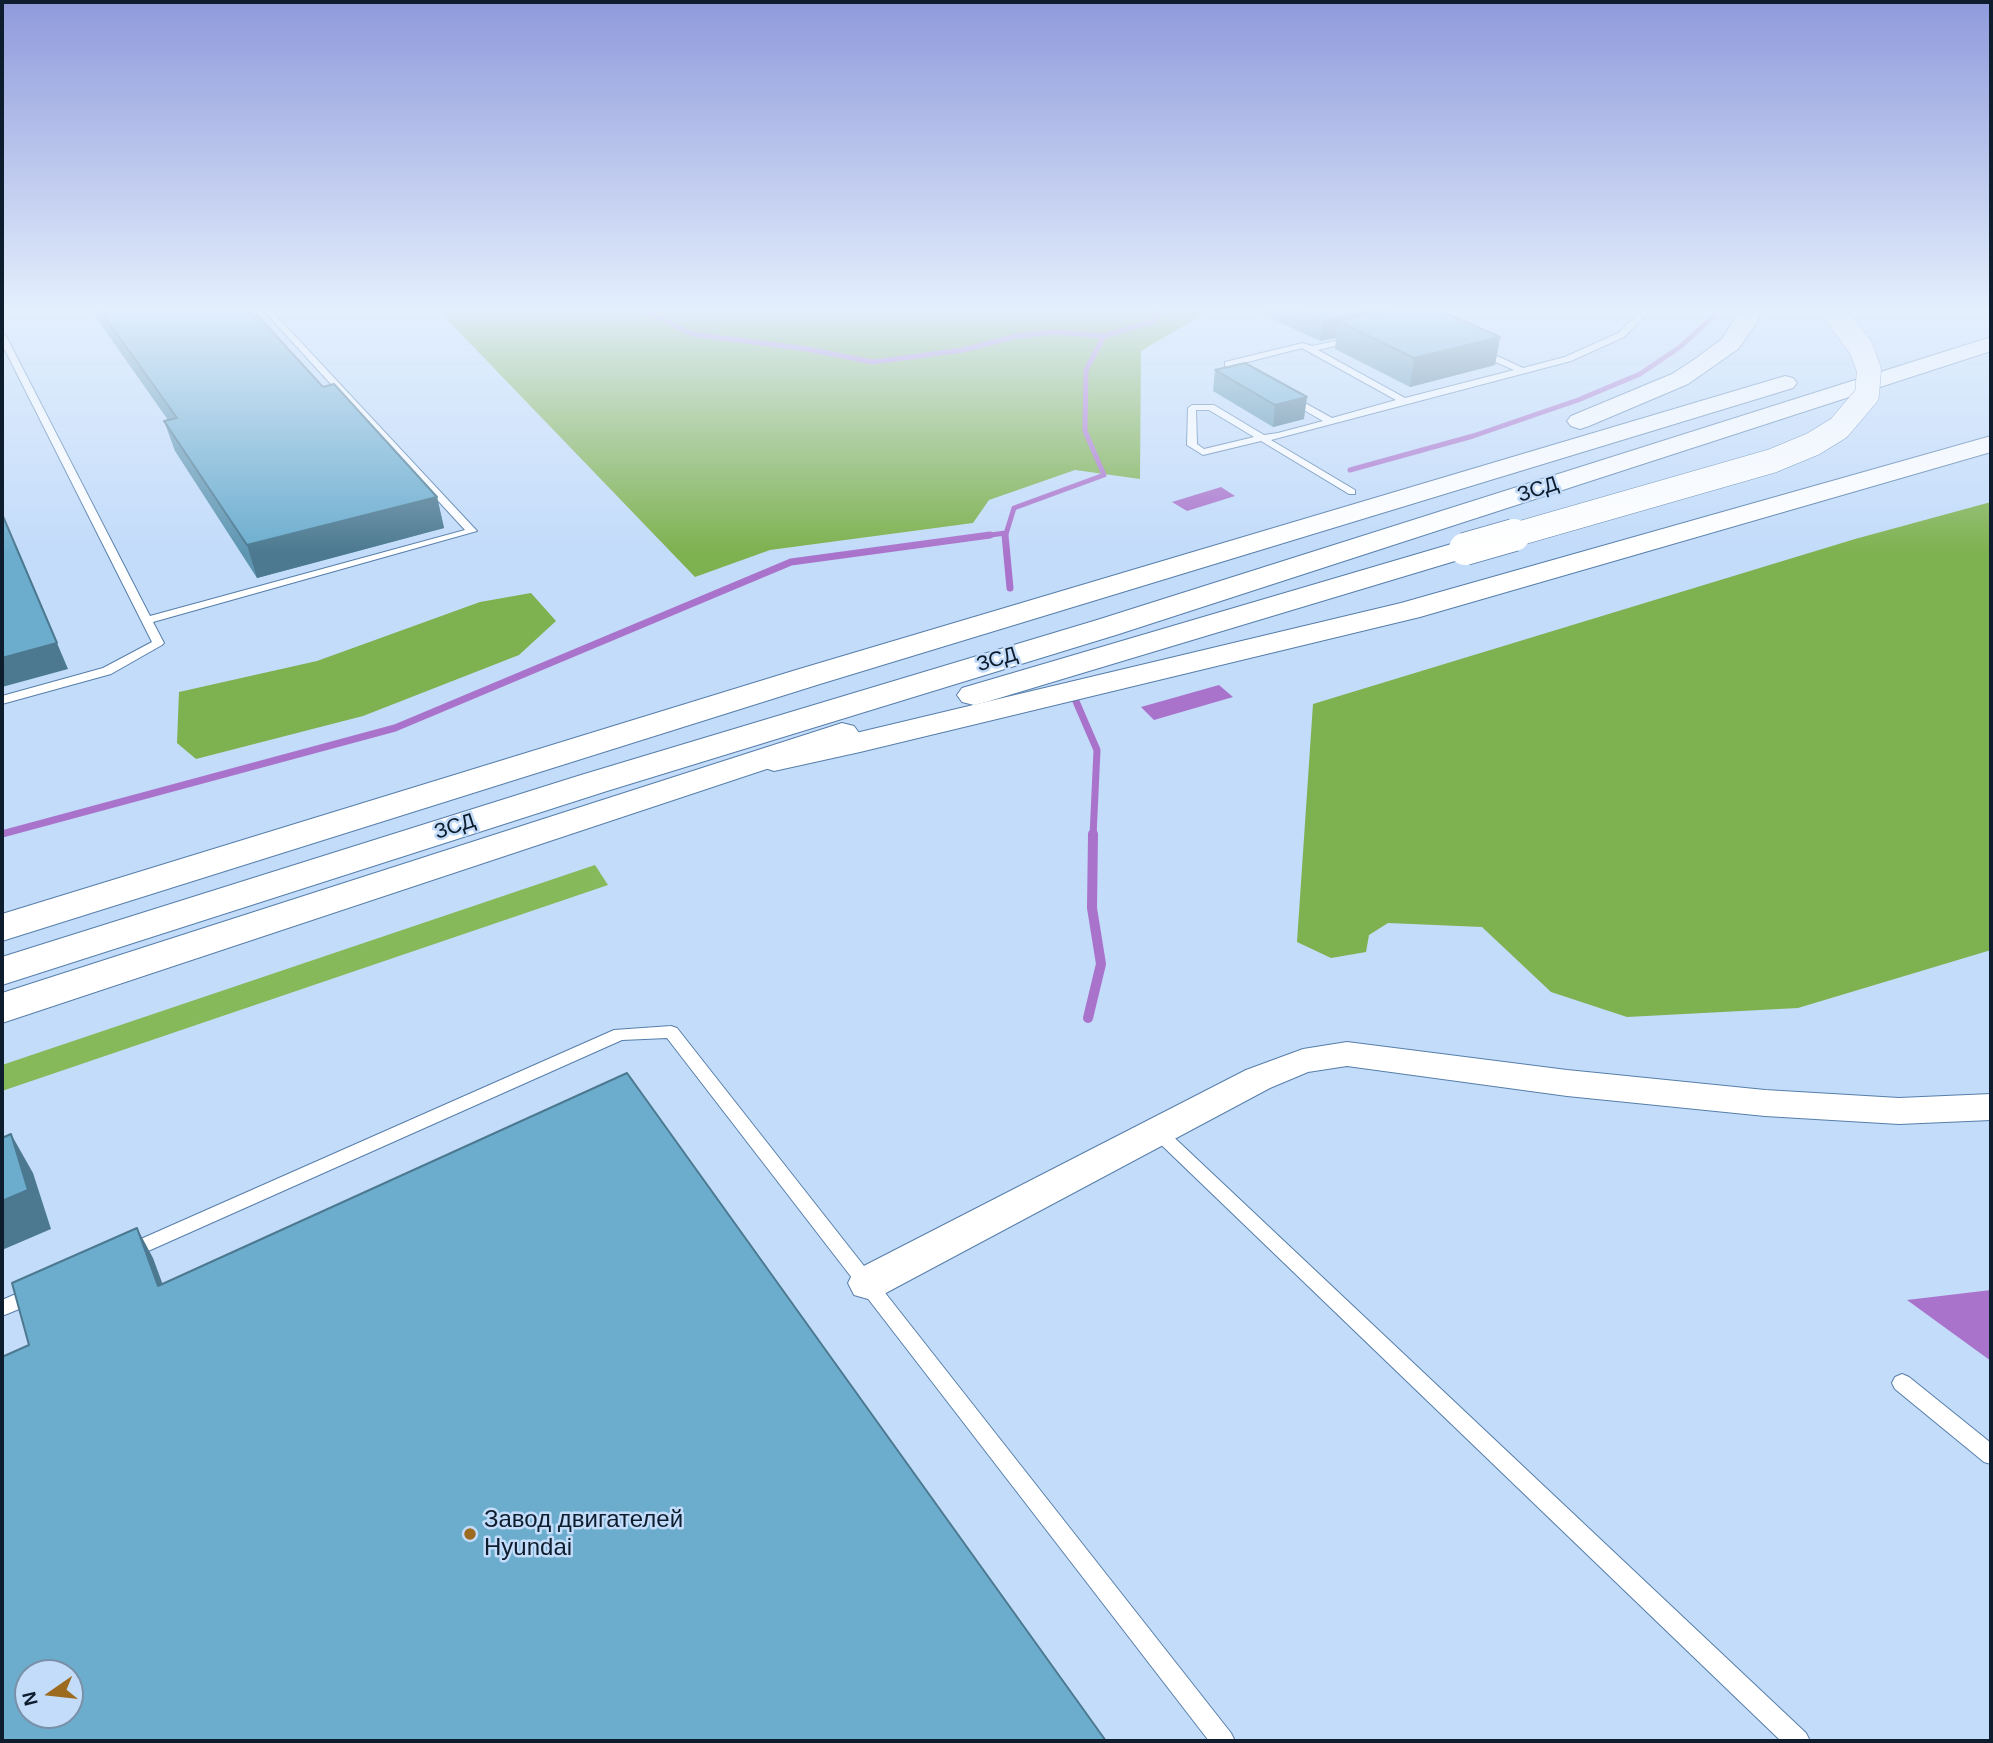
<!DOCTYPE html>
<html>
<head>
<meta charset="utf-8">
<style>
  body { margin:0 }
  #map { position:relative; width:1993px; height:1743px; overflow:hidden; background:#c3dcfa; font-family:Helvetica,sans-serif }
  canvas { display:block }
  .frame { position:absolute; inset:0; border:4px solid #0d1d2e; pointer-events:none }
  .north { position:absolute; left:14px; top:1659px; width:70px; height:70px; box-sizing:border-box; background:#c3dcfa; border:2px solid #7a90a8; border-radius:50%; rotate:256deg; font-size:19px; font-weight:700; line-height:28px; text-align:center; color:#0d1d2e }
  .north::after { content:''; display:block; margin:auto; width:24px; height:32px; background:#9d6b20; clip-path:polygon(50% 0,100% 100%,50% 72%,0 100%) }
</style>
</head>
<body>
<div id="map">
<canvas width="1993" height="1743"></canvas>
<div class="frame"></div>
<div class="north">N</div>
</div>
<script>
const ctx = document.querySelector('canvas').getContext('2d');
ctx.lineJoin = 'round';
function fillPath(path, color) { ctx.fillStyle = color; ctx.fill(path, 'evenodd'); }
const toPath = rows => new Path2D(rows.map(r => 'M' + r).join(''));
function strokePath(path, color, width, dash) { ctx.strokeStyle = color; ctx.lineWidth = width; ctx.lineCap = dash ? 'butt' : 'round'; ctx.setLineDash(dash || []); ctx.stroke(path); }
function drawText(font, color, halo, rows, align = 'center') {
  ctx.font = font + ' Helvetica,sans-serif'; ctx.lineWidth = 5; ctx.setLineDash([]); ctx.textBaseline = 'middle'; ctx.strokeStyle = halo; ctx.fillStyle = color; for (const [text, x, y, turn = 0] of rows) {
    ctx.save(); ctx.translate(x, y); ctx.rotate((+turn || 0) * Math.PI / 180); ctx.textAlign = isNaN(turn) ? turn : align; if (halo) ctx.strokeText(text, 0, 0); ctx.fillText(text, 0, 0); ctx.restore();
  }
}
fillPath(toPath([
  [595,865,608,885,2,1091,2,1065]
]), '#86b959');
fillPath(toPath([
  [437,309,1212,309,1141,351,1140,479,1075,470,989,500,973,523,770,550,695,577],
  [1991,502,1991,950,1798,1008,1627,1017,1551,992,1482,927,1388,923,1369,935,1366,952,1331,958,1297,942,1313,704,1855,539],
  [531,593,556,621,519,655,363,716,196,759,177,743,179,692,317,661,480,602]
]), '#7eb14f');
fillPath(toPath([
  [1221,487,1235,496,1187,511,1172,502],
  [1219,685,1233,697,1154,720,1141,707],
  [1991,1290,1991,1361,1907,1300]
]), '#aa73cb');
strokePath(toPath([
  [642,309,692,334,807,349,873,362,963,350,1017,336,1055,332,1104,336],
  [1350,470,1473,436,1578,400,1640,374,1680,347,1714,316,1716,309],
  [977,537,1005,533],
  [1005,537,1014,508,1104,475,1085,431,1086,370,1104,336,1154,321,1164,309]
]), '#aa73cb', 5);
strokePath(toPath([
  [1005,535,1010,588],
  [1075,699,1097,750,1093,836],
  [2,834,395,728,791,562,990,535]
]), '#aa73cb', 7);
strokePath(toPath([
  [1088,1018,1101,964,1092,908,1093,834]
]), '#aa73cb', 10);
const service = toPath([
  [262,309,270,309,477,531,153,622,164,643,162,645,111,674,2,704,2,696,103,668,152,642,2,344,2,334,6,336,150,616,465,530,262,309],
  [1644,309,1652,309,1624,337,1571,361,1271,440,1355,490,1355,494,1349,494,1261,441,1203,455,1187,445,1188,408,1192,405,1214,405,1264,435,1278,433,1323,421,1288,401,1288,397,1294,397,1332,418,1396,400,1302,348,1236,365,1252,373,1253,375,1249,378,1225,366,1225,362,1303,343,1312,346,1353,337,1357,339,1356,341,1318,350,1405,398,1514,370,1478,354,1478,350,1484,350,1523,368,1565,357,1618,333,1644,309],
  [1196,410,1209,410,1254,437,1204,449,1197,444,1196,410],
  [671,1026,677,1028,1231,1733,1235,1741,1209,1741,667,1038,622,1040,137,1256,131,1258,125,1256,122,1251,125,1246,614,1030,671,1026],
  [1157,1125,1163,1127,1806,1733,1810,1741,1781,1741,1151,1135,1149,1131,1151,1127,1157,1125],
  [32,1287,39,1289,41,1295,39,1301,2,1316,2,1300,32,1287],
  [1902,1374,1909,1377,1991,1443,1991,1464,1984,1462,1895,1389,1892,1383,1895,1377,1902,1374]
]);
const minor = toPath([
  [1347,1042,1567,1070,1765,1090,1899,1098,1991,1094,1991,1120,1899,1124,1765,1116,1567,1096,1347,1066,1308,1072,1270,1088,882,1295,868,1299,854,1295,848,1283,854,1271,1246,1070,1303,1049,1347,1042]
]);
const secondary = toPath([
  [1991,436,1991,452,1420,617,860,752,774,771,762,767,756,760,762,753,774,749,860,732,1401,603,1991,436]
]);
const motorway = toPath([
  [1741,309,1763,309,1756,324,1738,349,1688,384,1589,426,1580,429,1571,426,1567,421,1571,416,1672,374,1695,359,1722,339,1741,309],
  [1991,337,1991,351,1119,634,607,791,2,985,2,957,581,775,1097,620,1991,337],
  [1785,376,1793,378,1797,383,1793,388,820,684,2,941,2,914,796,670,1785,376],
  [1465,540,1475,543,1479,549,1475,555,986,702,974,705,962,702,957,695,962,688,1465,540],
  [842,723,854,726,859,733,854,740,2,1023,2,993,842,723]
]);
strokePath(service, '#567eaa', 2);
strokePath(minor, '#567eaa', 2);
strokePath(secondary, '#567eaa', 2);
strokePath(motorway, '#567eaa', 2);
fillPath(service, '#fff');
fillPath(minor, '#fff');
fillPath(secondary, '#fff');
fillPath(motorway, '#fff');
const motorwayBridgeFar1 = toPath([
  [1507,537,1772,461,1813,444,1839,428,1867,395,1869,370,1861,348,1832,309]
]);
const motorwayBridge = toPath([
  [1465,549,1514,535]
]);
strokePath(motorwayBridgeFar1, '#567eaa', 25, []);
strokePath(motorwayBridge, '#567eaa', 34, []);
strokePath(motorwayBridgeFar1, '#fff', 24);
strokePath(motorwayBridge, '#fff', 32);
fillPath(toPath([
  [90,309,247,309,323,387,437,497,444,528,257,578,175,451,164,421,168,420],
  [1260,309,1382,309,1381,312,1500,337,1495,365,1410,387,1335,349,1336,338,1320,341,1260,313],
  [1215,370,1304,419,1273,427,1213,391]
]), '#5d95b1');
fillPath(toPath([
  [1377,309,1382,309,1379,328,1338,321,1336,338,1320,341,1323,321],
  [1500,337,1495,365,1410,387,1414,358],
  [1307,397,1304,419,1273,427,1275,405],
  [437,497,444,528,257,578,247,545],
  [2,513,68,669,2,687],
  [11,1134,33,1173,51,1229,2,1250,2,1201],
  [137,1228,153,1258,174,1315,158,1286]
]), '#4c7990');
const building = toPath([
  [99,309,247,309,254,317,258,316,323,387,334,384,437,497,247,545,164,421,177,418,99,309],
  [1296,309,1377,309,1323,321,1296,309],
  [1395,309,1437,309,1500,337,1414,358,1338,321,1395,309],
  [1245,363,1307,397,1275,405,1215,370,1245,363],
  [2,514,57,643,2,658,2,514],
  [627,1073,1106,1741,2,1741,2,1357,29,1345,12,1283,137,1228,158,1286,627,1073],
  [28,1673,70,1673,70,1715,28,1715,28,1673],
  [11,1134,28,1190,2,1201,2,1138,11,1134]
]);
fillPath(building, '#6cadce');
strokePath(building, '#4c7990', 2);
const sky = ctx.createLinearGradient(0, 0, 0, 553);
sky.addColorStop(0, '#8f9adc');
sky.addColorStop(0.56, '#e4effd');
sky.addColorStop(1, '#e4effd00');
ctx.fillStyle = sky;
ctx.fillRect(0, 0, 1993, 553);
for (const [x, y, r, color] of [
  [470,1534,7,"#9d6b20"]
]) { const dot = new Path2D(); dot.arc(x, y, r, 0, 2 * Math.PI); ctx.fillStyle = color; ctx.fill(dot); strokePath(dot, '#c3dcfa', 2.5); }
drawText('21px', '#0d1d2e', '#c3dcfa', [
  ["ЗСД",1538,490,-18],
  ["ЗСД",997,660,-17],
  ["ЗСД",455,827,-18]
]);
drawText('24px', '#0d1d2e', '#c3dcfa', [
  ["Завод двигателей",484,1520],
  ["Hyundai",484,1548]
], 'left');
</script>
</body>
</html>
